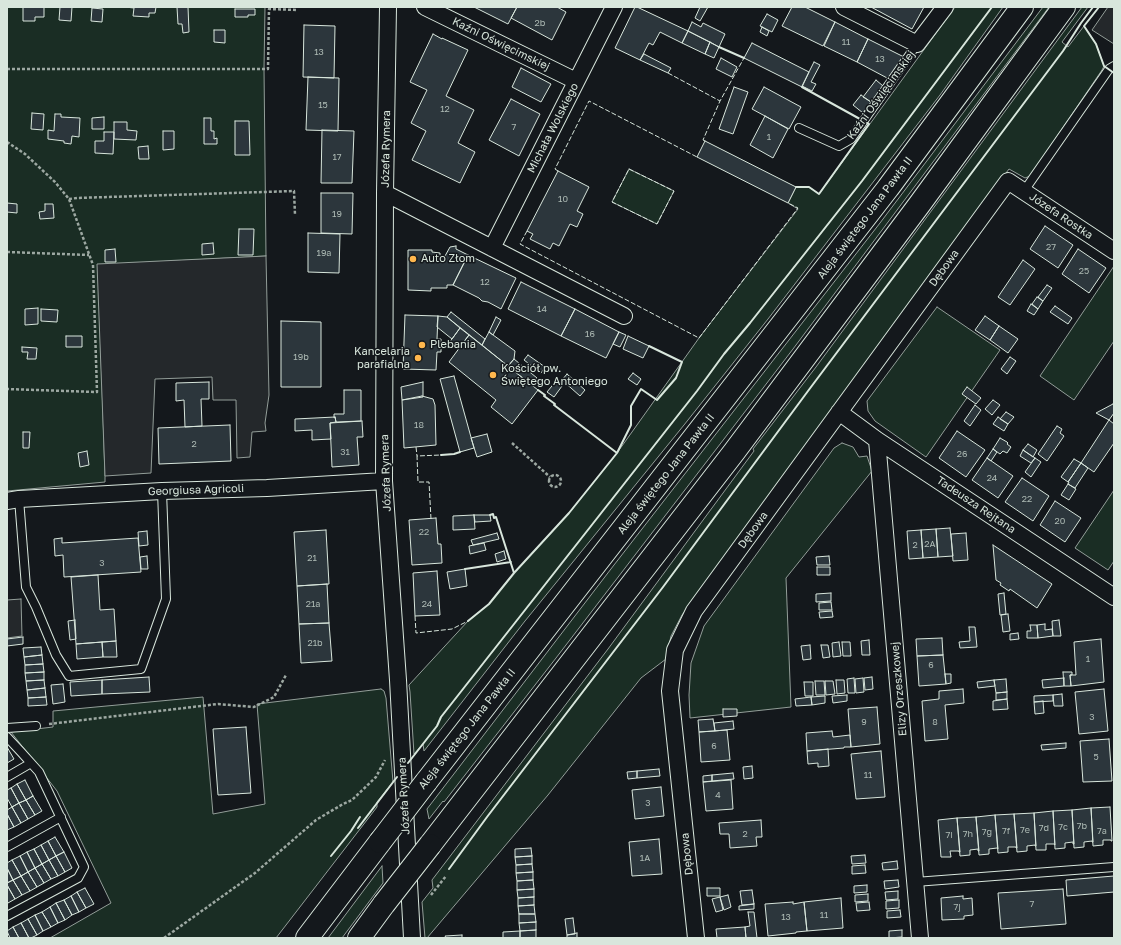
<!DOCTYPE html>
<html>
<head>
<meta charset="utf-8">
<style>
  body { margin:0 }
  #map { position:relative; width:1121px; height:945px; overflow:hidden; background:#14181c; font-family:"Golos Text",sans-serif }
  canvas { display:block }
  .frame { position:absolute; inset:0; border:8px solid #d8e6dc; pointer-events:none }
</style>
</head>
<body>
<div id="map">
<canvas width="1121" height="945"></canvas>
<div class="frame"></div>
</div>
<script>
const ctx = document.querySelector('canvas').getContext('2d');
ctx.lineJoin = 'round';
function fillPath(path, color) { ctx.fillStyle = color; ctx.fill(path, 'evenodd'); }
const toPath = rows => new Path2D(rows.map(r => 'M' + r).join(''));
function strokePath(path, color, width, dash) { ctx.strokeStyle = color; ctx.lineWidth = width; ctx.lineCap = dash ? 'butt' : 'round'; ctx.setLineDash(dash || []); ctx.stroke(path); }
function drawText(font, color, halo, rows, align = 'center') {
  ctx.font = font + ' "Golos Text",sans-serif'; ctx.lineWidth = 3; ctx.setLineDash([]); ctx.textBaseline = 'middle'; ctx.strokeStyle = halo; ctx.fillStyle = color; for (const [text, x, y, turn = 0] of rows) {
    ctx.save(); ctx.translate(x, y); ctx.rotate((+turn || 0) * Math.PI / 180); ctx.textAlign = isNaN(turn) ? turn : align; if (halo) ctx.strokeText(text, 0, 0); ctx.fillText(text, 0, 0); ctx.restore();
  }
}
const green = toPath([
  [7,7,265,7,264,69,266,256,98,265,105,476,105,482,7,491,7,7],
  [955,7,1003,7,940,95,768,319,684,425,525,621,424,751,423,744,414,754,410,692,409,685,468,621,489,604,514,573,569,513,617,453,699,338,798,209,788,203,796,187,809,187,819,194,955,7],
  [1043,7,1049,7,793,349,556,658,444,802,443,801,429,819,427,809,614,565,880,223,1043,7],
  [1082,7,1088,7,1062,42,1068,47,1084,26,1096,44,1104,66,1102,70,1030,176,1025,178,1009,169,682,615,671,636,666,659,641,678,548,795,427,938,425,938,422,902,433,888,432,880,608,649,754,451,753,449,816,367,1082,7],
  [629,169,674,191,657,224,612,202,629,169],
  [1114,266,1114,341,1074,400,1040,376,1114,266],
  [937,307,1000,350,926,457,875,421,868,411,867,401,937,307],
  [842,443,853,447,859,457,867,456,872,471,786,578,791,707,690,718,689,695,691,663,704,626,834,448,842,443],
  [1114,490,1114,561,1108,570,1075,548,1114,490],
  [381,689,384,691,386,698,393,782,377,802,377,807,276,938,50,938,111,903,57,791,11,732,53,727,53,711,203,697,213,814,265,804,257,704,381,689],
  [382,866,383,883,342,938,328,938,382,866]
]);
fillPath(green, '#1a2d24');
strokePath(green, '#939e99', 1);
const parking = toPath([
  [1108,7,1114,7,1114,44,1092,30,1108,7],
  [266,256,269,395,265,423,266,431,252,432,250,457,237,458,236,400,213,400,212,377,155,379,151,473,105,476,97,264,266,256],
  [21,599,22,636,7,638,7,600,21,599]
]);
fillPath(parking, '#24282b');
strokePath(parking, '#939e99', 1);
const building = toPath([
  [23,7,44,7,44,17,35,17,35,21,23,21,23,7],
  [60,7,72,7,71,21,59,20,60,7],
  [125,7,160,7,156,7,155,13,149,13,149,17,133,16,134,8,125,7],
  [177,7,188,7,189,32,183,33,182,24,178,24,177,7],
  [474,7,517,7,508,24,474,7],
  [517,7,557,7,566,12,552,40,511,18,517,7],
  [635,7,637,7,688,31,682,43,660,32,653,45,649,43,640,60,615,48,635,7],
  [700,7,708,7,700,21,695,18,700,7],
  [792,7,805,7,835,22,823,46,782,26,792,7],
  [871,7,924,7,912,29,871,7],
  [92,8,103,9,102,22,91,21,92,8],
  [235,9,255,9,255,15,248,15,248,17,235,17,235,9],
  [767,14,778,20,772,32,760,26,767,14],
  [692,22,701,27,703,23,725,34,719,47,688,31,692,22],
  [835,22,868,39,857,62,824,46,835,22],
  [304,25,335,26,334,78,303,77,304,25],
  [762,27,769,31,767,36,760,32,762,27],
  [214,30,225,30,225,43,214,42,214,30],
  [688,31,710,42,705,54,682,43,688,31],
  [433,34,442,39,442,38,468,50,446,96,474,110,458,143,475,152,460,183,412,160,426,131,411,123,427,90,410,82,433,34],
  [868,39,904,57,889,79,857,62,868,39],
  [710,42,719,47,714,58,705,54,710,42],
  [752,43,809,72,802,87,744,58,752,43],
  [644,54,671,68,668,73,640,60,644,54],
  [721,58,737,67,732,77,716,69,721,58],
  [814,62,820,65,811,82,816,84,812,91,802,86,814,62],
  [521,68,551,84,541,102,512,87,521,68],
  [308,77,339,78,338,131,306,130,308,77],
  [876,80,883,86,871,102,863,97,876,80],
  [734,87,748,92,733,134,719,129,734,87],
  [764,87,801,107,789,129,752,109,764,87],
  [861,95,871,102,863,113,853,105,861,95],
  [511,99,540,114,519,156,489,140,511,99],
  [32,113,44,114,43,130,31,129,32,113],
  [55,114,61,114,61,117,80,118,79,137,72,136,71,144,64,143,64,141,48,139,48,130,54,131,55,114],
  [765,116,788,129,773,158,750,145,765,116],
  [104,117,104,129,92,129,92,118,104,117],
  [204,118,211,118,211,131,214,131,214,139,217,138,217,144,204,144,204,118],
  [235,121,249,121,250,155,235,155,235,121],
  [114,122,127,122,127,130,137,131,136,140,114,139,114,122],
  [322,130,354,131,352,183,321,183,322,130],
  [163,131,174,131,174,149,163,150,163,131],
  [104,132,114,132,113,154,95,153,95,141,104,141,104,132],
  [705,141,796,187,788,203,697,157,705,141],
  [148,146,149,159,139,159,138,147,148,146],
  [558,171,589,187,577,211,583,214,577,227,570,224,559,246,553,243,550,249,530,239,533,234,527,231,558,171],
  [321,193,353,193,352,234,321,233,321,193],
  [7,203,17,204,17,213,7,212,7,203],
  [45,204,53,204,54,218,40,219,39,212,45,211,45,204],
  [1045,226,1073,245,1058,268,1030,249,1045,226],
  [239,229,254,229,253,255,238,255,239,229],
  [308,233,340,234,339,273,308,272,308,233],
  [213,243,214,254,202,255,202,244,213,243],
  [456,246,456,249,468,255,453,285,447,285,447,288,431,288,431,291,408,290,408,250,432,250,432,252,440,253,440,256,445,256,450,247,456,246],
  [115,249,116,262,105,262,105,250,115,249],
  [1078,249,1106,268,1089,293,1062,274,1078,249],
  [468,255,516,278,501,309,488,302,482,301,479,298,453,285,468,255],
  [1023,260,1035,269,1010,305,998,297,1023,260],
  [521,282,575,309,561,336,508,309,521,282],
  [1047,285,1052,288,1043,301,1038,297,1047,285],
  [1037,297,1043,301,1038,309,1032,304,1037,297],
  [1031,304,1038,309,1034,315,1027,311,1031,304],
  [1055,306,1072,318,1068,324,1050,312,1055,306],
  [38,308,38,324,25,325,25,309,38,308],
  [41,309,58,310,57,322,41,321,41,309],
  [575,309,619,332,606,358,561,336,575,309],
  [451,312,485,339,482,345,447,317,451,312],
  [405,315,438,316,437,339,441,339,441,352,437,352,436,370,403,369,405,315],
  [438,316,447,317,460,328,452,339,437,327,438,316],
  [985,316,999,326,990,340,975,330,985,316],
  [496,317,501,320,493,335,489,332,496,317],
  [281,321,321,322,321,387,281,387,281,321],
  [999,326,1018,339,1008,353,990,340,999,326],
  [460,328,469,335,458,349,449,343,460,328],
  [489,332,515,351,514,359,508,366,482,345,489,332],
  [619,332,626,335,620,347,613,344,619,332],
  [469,335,538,390,512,424,491,407,496,400,449,362,469,335],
  [66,336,82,336,82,347,66,347,66,336],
  [628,336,649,346,643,358,623,349,628,336],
  [22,347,37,348,36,359,27,359,28,352,22,352,22,347],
  [528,355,545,367,541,373,524,360,528,355],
  [1010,357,1016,361,1007,374,1001,369,1010,357],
  [514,359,537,378,531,385,508,366,514,359],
  [633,373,641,379,637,385,628,379,633,373],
  [567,374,585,390,580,396,562,380,567,374],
  [454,376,474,448,460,452,440,379,454,376],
  [556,381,562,386,554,397,547,392,556,381],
  [209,382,209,399,201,399,202,426,185,427,184,400,176,401,176,383,209,382],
  [423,382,423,397,402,400,401,387,423,382],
  [967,387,981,398,976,404,962,394,967,387],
  [344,390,361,390,361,421,336,422,335,417,334,418,334,414,344,414,344,390],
  [422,396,433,399,435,405,436,445,404,448,402,400,422,396],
  [993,400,1000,405,992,415,985,409,993,400],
  [1113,404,1114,405,1114,413,1109,420,1096,413,1113,404],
  [975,405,981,410,970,426,964,421,975,405],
  [1006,412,1014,417,1008,424,1000,419,1006,412],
  [335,417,336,422,330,423,331,439,312,440,312,430,295,431,295,419,335,417],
  [998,417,1008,424,1004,431,993,424,998,417],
  [1109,420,1114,424,1114,443,1094,472,1081,463,1109,420],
  [362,421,363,437,357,437,359,465,332,467,330,423,362,421],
  [230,425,231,461,159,464,158,428,230,425],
  [1057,426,1062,429,1060,433,1064,436,1047,461,1038,454,1057,426],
  [957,431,985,450,966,477,939,458,957,431],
  [23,432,30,432,29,448,23,448,23,432],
  [487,434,492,452,477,457,471,438,487,434],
  [1000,438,1007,442,1008,443,1007,444,1011,447,1007,453,1003,451,1000,454,993,449,1000,438],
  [1028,444,1037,450,1033,457,1023,450,1028,444],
  [993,449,997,452,991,461,987,458,993,449],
  [1023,450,1035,458,1031,463,1020,456,1023,450],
  [87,451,89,465,80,467,78,453,87,451],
  [987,458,1013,476,998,498,972,480,987,458],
  [1035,458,1041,462,1031,477,1025,472,1035,458],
  [1074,459,1081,463,1068,482,1061,477,1074,459],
  [1081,463,1088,468,1075,488,1068,484,1069,482,1068,482,1081,463],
  [1022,478,1049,496,1033,521,1005,502,1022,478],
  [1068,484,1076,489,1069,500,1061,495,1068,484],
  [1055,501,1081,518,1065,542,1040,525,1055,501],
  [474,515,490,515,491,521,475,522,474,515],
  [474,515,475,529,453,530,453,516,474,515],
  [436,518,438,544,441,544,442,563,412,565,409,520,436,518],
  [950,528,953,556,938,557,936,529,950,528],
  [936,529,938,557,923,558,921,530,936,529],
  [326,530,329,584,297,586,294,532,326,530],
  [921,530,923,558,909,559,907,531,921,530],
  [147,531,148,545,139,546,138,532,147,531],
  [497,533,499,539,473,545,471,540,497,533],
  [966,533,968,560,953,561,951,534,966,533],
  [62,538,62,543,138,538,141,572,64,577,63,555,55,556,54,539,62,538],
  [484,543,486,550,470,554,469,546,484,543],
  [993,545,1052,584,1037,608,1010,589,1009,591,1000,585,1001,583,996,580,993,545],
  [504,551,506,559,497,562,495,554,504,551],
  [147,556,148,569,141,569,140,557,147,556],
  [829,556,830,565,817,565,816,557,829,556],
  [817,567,830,567,830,575,817,575,817,567],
  [465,569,467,586,450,589,447,572,465,569],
  [437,571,440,615,415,616,413,573,437,571],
  [98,575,100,610,114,609,116,641,76,644,71,577,98,575],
  [327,584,329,623,299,624,297,586,327,584],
  [831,593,831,601,816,602,816,594,831,593],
  [1004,593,1006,614,1000,615,998,594,1004,593],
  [831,602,832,610,819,610,819,603,831,602],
  [832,611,833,617,820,618,819,612,832,611],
  [1008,614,1010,631,1003,632,1001,615,1008,614],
  [75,620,76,639,70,640,68,621,75,620],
  [1059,620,1061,636,1053,636,1052,621,1059,620],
  [329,623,332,661,301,663,299,624,329,623],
  [1045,624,1045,630,1052,629,1053,636,1038,638,1037,625,1045,624],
  [1030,625,1037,625,1038,638,1027,638,1027,631,1031,631,1030,625],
  [969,627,975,627,977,647,960,648,959,642,970,641,969,627],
  [1018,633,1019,639,1010,640,1010,634,1018,633],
  [23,637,23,644,7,646,7,639,23,637],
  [942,638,943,655,917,656,916,639,942,638],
  [1101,639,1104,682,1071,686,1070,675,1076,675,1074,642,1101,639],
  [869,640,870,655,862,655,861,641,869,640],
  [116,641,117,657,103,657,102,642,116,641],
  [102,642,103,657,77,659,76,644,102,642],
  [839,642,841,656,833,657,832,643,839,642],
  [842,642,850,642,851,656,843,656,842,642],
  [810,645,811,659,803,660,801,646,810,645],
  [821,645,828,645,830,657,823,658,821,645],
  [41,647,42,655,24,657,23,648,41,647],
  [42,655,43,664,25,665,24,657,42,655],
  [943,655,946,684,919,686,917,656,943,655],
  [43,664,44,672,25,673,25,665,43,664],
  [44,672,44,680,26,681,25,673,44,672],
  [1063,672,1072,672,1072,675,1070,675,1071,686,1064,686,1063,672],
  [945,674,951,674,951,683,946,684,945,674],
  [149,677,150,692,102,694,102,680,149,677],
  [872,677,873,689,865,690,864,678,872,677],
  [854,678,855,693,848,693,847,679,854,678],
  [863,678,864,692,856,693,855,679,863,678],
  [1064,678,1064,686,1043,688,1042,680,1064,678],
  [1006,679,1007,692,996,693,994,680,1006,679],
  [44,680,45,688,27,690,26,681,44,680],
  [102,680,102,694,71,696,70,682,102,680],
  [836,680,844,680,845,693,837,694,836,680],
  [994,680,995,686,978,688,977,682,994,680],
  [815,681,824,681,825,695,816,695,815,681],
  [825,681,833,681,835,694,826,695,825,681],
  [804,682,813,682,813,696,805,696,804,682],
  [63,684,65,702,53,704,51,685,63,684],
  [45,688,46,697,28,698,27,690,45,688],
  [963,689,964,703,945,705,948,739,925,741,922,701,939,699,939,691,963,689],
  [1104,689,1108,731,1079,734,1075,692,1104,689],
  [1007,692,1007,699,996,700,996,693,1007,692],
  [1062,694,1063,706,1054,706,1053,695,1062,694],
  [847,695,847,701,833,703,832,696,847,695],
  [1053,695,1053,701,1034,702,1034,696,1053,695],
  [825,696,825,703,812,705,811,697,825,696],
  [46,697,47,705,28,706,28,698,46,697],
  [811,697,812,705,796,706,795,699,811,697],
  [1007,699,1008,709,993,710,993,701,1007,699],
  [1043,701,1044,713,1035,714,1034,702,1043,701],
  [877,707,880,744,851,747,848,709,877,707],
  [723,709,737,709,737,716,723,717,723,709],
  [713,719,715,731,699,732,698,720,713,719],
  [733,721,734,729,715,731,714,723,733,721],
  [246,727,251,793,218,795,213,729,246,727],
  [727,730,730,760,701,762,699,732,727,730],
  [832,731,833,737,850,735,851,747,844,747,844,748,807,751,806,733,832,731],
  [1109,739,1112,781,1083,782,1080,741,1109,739],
  [1066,743,1066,748,1042,750,1041,745,1066,743],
  [7,747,14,759,7,763,7,747],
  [828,749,829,766,818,767,818,763,808,764,807,751,828,749],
  [881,751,885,797,856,799,851,754,881,751],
  [752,766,753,778,744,779,743,767,752,766],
  [659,769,660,776,637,778,637,771,659,769],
  [637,771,637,778,628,779,627,772,637,771],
  [733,773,734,779,712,781,712,775,733,773],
  [712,775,712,781,703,782,703,776,712,775],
  [25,780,33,796,26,800,17,784,25,780],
  [731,780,733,809,706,811,703,782,731,780],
  [17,784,26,800,19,803,11,788,17,784],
  [661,787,664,816,635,819,632,790,661,787],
  [11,788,19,803,12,807,7,798,7,790,11,788],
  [33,796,42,811,35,815,26,800,33,796],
  [26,800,35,815,28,819,19,803,26,800],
  [19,803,28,819,21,823,12,807,19,803],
  [12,807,21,823,14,827,7,814,7,810,12,807],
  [1110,807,1112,841,1111,841,1111,840,1103,840,1103,845,1093,846,1091,808,1110,807],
  [1091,808,1093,842,1092,842,1092,841,1084,842,1084,847,1074,848,1072,810,1091,808],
  [1072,810,1074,844,1073,844,1073,842,1065,843,1065,848,1055,849,1053,811,1072,810],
  [1053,811,1055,845,1054,844,1046,844,1046,850,1036,850,1034,813,1053,811],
  [1034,813,1036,846,1035,846,1035,845,1027,846,1027,851,1017,852,1014,814,1034,813],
  [7,814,14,827,7,830,7,814],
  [1014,814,1017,848,1016,848,1016,847,1008,847,1008,852,998,853,995,815,1014,814],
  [995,815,998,849,997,848,989,849,989,854,979,855,976,817,995,815],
  [976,817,979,851,978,851,978,849,970,850,970,855,960,856,957,818,976,817],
  [957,818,960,852,959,852,959,851,950,851,951,857,941,857,938,820,957,818],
  [761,820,762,837,756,837,757,846,730,848,729,834,720,834,719,823,761,820],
  [55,837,64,852,56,856,48,841,55,837],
  [659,839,662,874,632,876,629,842,659,839],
  [48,841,56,856,49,860,41,845,48,841],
  [41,845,49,860,42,864,34,849,41,845],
  [531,848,532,856,515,857,515,849,531,848],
  [34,849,42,864,35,868,27,852,34,849],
  [27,852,35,868,28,872,20,856,27,852],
  [64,852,72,868,65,872,56,856,64,852],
  [865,855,866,863,852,864,851,856,865,855],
  [20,856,28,872,21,876,12,860,20,856],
  [56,856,65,872,58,876,49,860,56,856],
  [532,856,532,864,516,865,515,857,532,856],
  [12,860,21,876,13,880,7,868,7,863,12,860],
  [49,860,58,876,51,879,42,864,49,860],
  [897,861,898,869,883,870,882,863,897,861],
  [42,864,51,879,44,883,35,868,42,864],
  [532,864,533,872,516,873,516,865,532,864],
  [865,865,866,873,852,874,852,866,865,865],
  [7,868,13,880,7,883,7,868],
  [35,868,44,883,37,887,28,872,35,868],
  [28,872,37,887,30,891,21,876,28,872],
  [533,872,533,880,517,881,516,873,533,872],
  [21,876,30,891,22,895,13,880,21,876],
  [1114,876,1114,892,1067,896,1066,880,1114,876],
  [13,880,22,895,15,899,7,885,7,883,13,880],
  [533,880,534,889,517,890,517,881,533,880],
  [898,880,899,887,885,889,884,881,898,880],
  [7,885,15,899,8,903,7,901,7,885],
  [867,885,867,892,854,893,854,886,867,885],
  [85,888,94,904,86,908,77,892,85,888],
  [707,888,720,888,720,896,707,896,707,888],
  [534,889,534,897,518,898,517,890,534,889],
  [1063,889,1066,924,1001,929,998,893,1063,889],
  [752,890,754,904,742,905,740,891,752,890],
  [898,891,898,899,886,900,885,892,898,891],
  [77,892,86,908,79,912,71,896,77,892],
  [868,894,868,901,855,902,855,895,868,894],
  [728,895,731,907,724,910,720,897,728,895],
  [71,896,79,912,72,915,64,900,71,896],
  [963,896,963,899,972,898,973,915,964,916,964,919,942,920,941,898,963,896],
  [534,897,534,905,518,906,518,898,534,897],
  [720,897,723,910,716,912,712,899,720,897],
  [841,898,843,928,807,931,804,902,841,898],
  [64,900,72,915,65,920,56,903,64,900],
  [899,900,899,908,886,909,886,901,899,900],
  [793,902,793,904,804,902,807,931,796,932,796,933,768,936,765,904,793,902],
  [869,902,870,910,857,911,856,903,869,902],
  [56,903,65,920,58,923,50,907,56,903],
  [754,904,754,909,739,910,739,906,754,904],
  [534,905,535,914,519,914,518,906,534,905],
  [50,907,58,923,51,927,42,912,50,907],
  [900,910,901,917,887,918,887,911,900,910],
  [42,912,51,927,43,931,35,915,42,912],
  [748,912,754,912,757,938,746,938,745,927,750,926,748,912],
  [519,914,535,914,536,922,519,923,519,914],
  [35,915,43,931,37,935,28,919,35,915],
  [573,918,575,934,567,935,565,919,573,918],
  [28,919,37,935,31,938,29,938,21,923,28,919],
  [536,922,536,930,520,931,519,923,536,922],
  [21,923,29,938,19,938,13,927,21,923],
  [13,927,19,938,10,938,7,931,13,927],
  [745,927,746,938,717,938,716,929,745,927],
  [536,930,536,938,520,938,520,931,536,930],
  [902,930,902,937,889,938,889,931,902,930],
  [520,931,520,938,503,938,503,932,520,931],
  [577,933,577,938,567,938,567,935,577,933],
  [462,935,462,938,446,938,445,936,462,935]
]);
fillPath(building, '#2c363c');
strokePath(building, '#d8e6dc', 1);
const lane = toPath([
  [799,128,839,146,851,139,917,44],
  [1024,191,1109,69,1114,66],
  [19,499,26,587,36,607,56,655,69,676,141,669,166,599,162,491],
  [7,728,36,726],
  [7,737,21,752,39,772,84,867,78,878,7,916],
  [7,777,31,763],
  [7,847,61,817],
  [915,882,1114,867]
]);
const street = toPath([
  [388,7,385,193,384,481,398,680,412,938],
  [425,7,576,81],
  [844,7,917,44,945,7],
  [385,193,624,316],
  [492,248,614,7],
  [839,412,877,440,1114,597],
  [877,440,920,938],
  [7,501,19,499,162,491,267,488,384,481],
  [696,938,670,691,675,650,694,611,1008,181,1114,251]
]);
const primary = toPath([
  [426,782,888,188,1022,7],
  [430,845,734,452,919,205,1064,7],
  [307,938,380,842],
  [359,938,384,904]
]);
strokePath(lane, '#d8e6dc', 10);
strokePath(street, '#d8e6dc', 18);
strokePath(primary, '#d8e6dc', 24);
strokePath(toPath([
  [7,69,268,69,269,9,297,10],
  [7,142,25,154,55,182,69,199,93,265,97,392,7,389],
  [69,199,77,198,294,191,295,215],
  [7,252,89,255],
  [512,443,550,477],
  '549 481a6 6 0 1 1 12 0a6 6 0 1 1-12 0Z',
  [49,724,218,704,254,707,274,697,286,675],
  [431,895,446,876],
  [164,938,255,873,316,820,343,804,352,800,376,777,385,760]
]), '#9da8a2', 2.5, [3, 2]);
strokePath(lane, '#14181c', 8);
strokePath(street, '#14181c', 16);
strokePath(primary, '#14181c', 22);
const primaryBridge = toPath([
  [380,842,426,782],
  [384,904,430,845]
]);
strokePath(primaryBridge, '#d8e6dc', 24, []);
strokePath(primaryBridge, '#14181c', 22);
strokePath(toPath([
  [668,73,720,101],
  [705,141,703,140,720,101,744,58],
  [629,169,674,191,657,224,612,202,629,169],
  [558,171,555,169,589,101,697,157],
  [527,231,520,244,699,338,798,208,788,203],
  [416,447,417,456],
  [431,519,429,482,418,482,417,456,441,455],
  [415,616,416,633,452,629,468,621]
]), '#d8e6dc', 1, [5, 2]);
strokePath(toPath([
  [1099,7,1084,26,1096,44,1104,66,1114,73],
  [719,47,744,58],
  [796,187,809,187,819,194,869,124,802,87],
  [538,390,545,395,544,396,555,404,554,405,617,453],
  [441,455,454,454,460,452],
  [490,515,493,514,494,518,496,517,514,573],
  [465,569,511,562],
  [468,621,489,604,514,573,569,513,617,453,631,425,631,406,641,389,657,400,676,378,682,362,649,346],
  [408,763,437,726,441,717,697,391,724,354,750,323,862,181,992,7],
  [358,828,397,777],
  [331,856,351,831,360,817],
  [449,869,487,817,663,587,808,391,1063,51,1081,23,1093,7]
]), '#d8e6dc', 2);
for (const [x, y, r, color] of [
  [413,259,4,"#ffb74d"],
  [422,345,4,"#ffb74d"],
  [418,358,4,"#ffb74d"],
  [493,375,4,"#ffb74d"]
]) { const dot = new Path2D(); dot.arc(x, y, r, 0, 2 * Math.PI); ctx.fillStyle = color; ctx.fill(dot); strokePath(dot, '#14181c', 1.5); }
drawText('9px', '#adbab4', null, [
  ["2b",540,23],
  ["11",846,42],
  ["13",319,52],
  ["13",880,59],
  ["15",323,105],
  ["12",445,109],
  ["7",514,127],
  ["1",769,137],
  ["17",337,157],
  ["10",563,199],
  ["19",337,214],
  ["27",1051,247],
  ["19a",324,253],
  ["25",1084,271],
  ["12",485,282],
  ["14",542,309],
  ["16",590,334],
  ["19b",301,357],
  ["18",419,425],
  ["2",194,444],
  ["31",345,452],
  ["26",962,454],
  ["24",992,478],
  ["22",1027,499],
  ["20",1060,521],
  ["22",424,532],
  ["2A",930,544],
  ["2",915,545],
  ["21",312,558],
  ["3",102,563],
  ["21a",313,604],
  ["24",427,604],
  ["21b",315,643],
  ["1",1088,659],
  ["6",931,665],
  ["3",1092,717],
  ["9",864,722],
  ["8",935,722],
  ["6",714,746],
  ["5",1096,757],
  ["11",868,775],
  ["4",718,795],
  ["3",648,803],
  ["7b",1082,826],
  ["7c",1063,827],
  ["7d",1044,828],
  ["7e",1025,830],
  ["7f",1006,831],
  ["7a",1102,831],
  ["7g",987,832],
  ["2",745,834],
  ["7h",968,834],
  ["7i",949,835],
  ["1A",645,858],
  ["7",1032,904],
  ["7j",957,907],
  ["11",824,915],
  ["13",786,917]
]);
drawText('11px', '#d8e6dc', '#14181c', [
  ["Kaźni Oświęcimskiej",501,44,26],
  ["Kaźni Oświęcimskiej",881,95,-54],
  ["Michała Wolskiego",553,128,-63],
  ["Józefa Rymera",386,149,-89],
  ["Józefa Rostka",1061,216,34],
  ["Aleja świętego Jana Pawła II",865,218,-53],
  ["Dębowa",944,268,-54],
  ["Józefa Rymera",386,473,-92],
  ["Aleja świętego Jana Pawła II",666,474,-52],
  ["Georgiusa Agricoli",196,490,-2],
  ["Tadeusza Rejtana",976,505,34],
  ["Dębowa",753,530,-54],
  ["Elizy Orzeszkowej",899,689,-95],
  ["Aleja świętego Jana Pawła II",467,729,-52],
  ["Józefa Rymera",404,796,-93],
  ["Dębowa",687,854,-96]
]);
drawText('11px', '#d8e6dc', '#14181c', [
  ["Auto Złom",421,259],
  ["Plebania",430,345],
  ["Kancelaria",410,352,"right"],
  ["parafialna",410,365,"right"],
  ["Kościół pw.",501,369],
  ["Świętego Antoniego",501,382]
], 'left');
</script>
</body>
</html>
